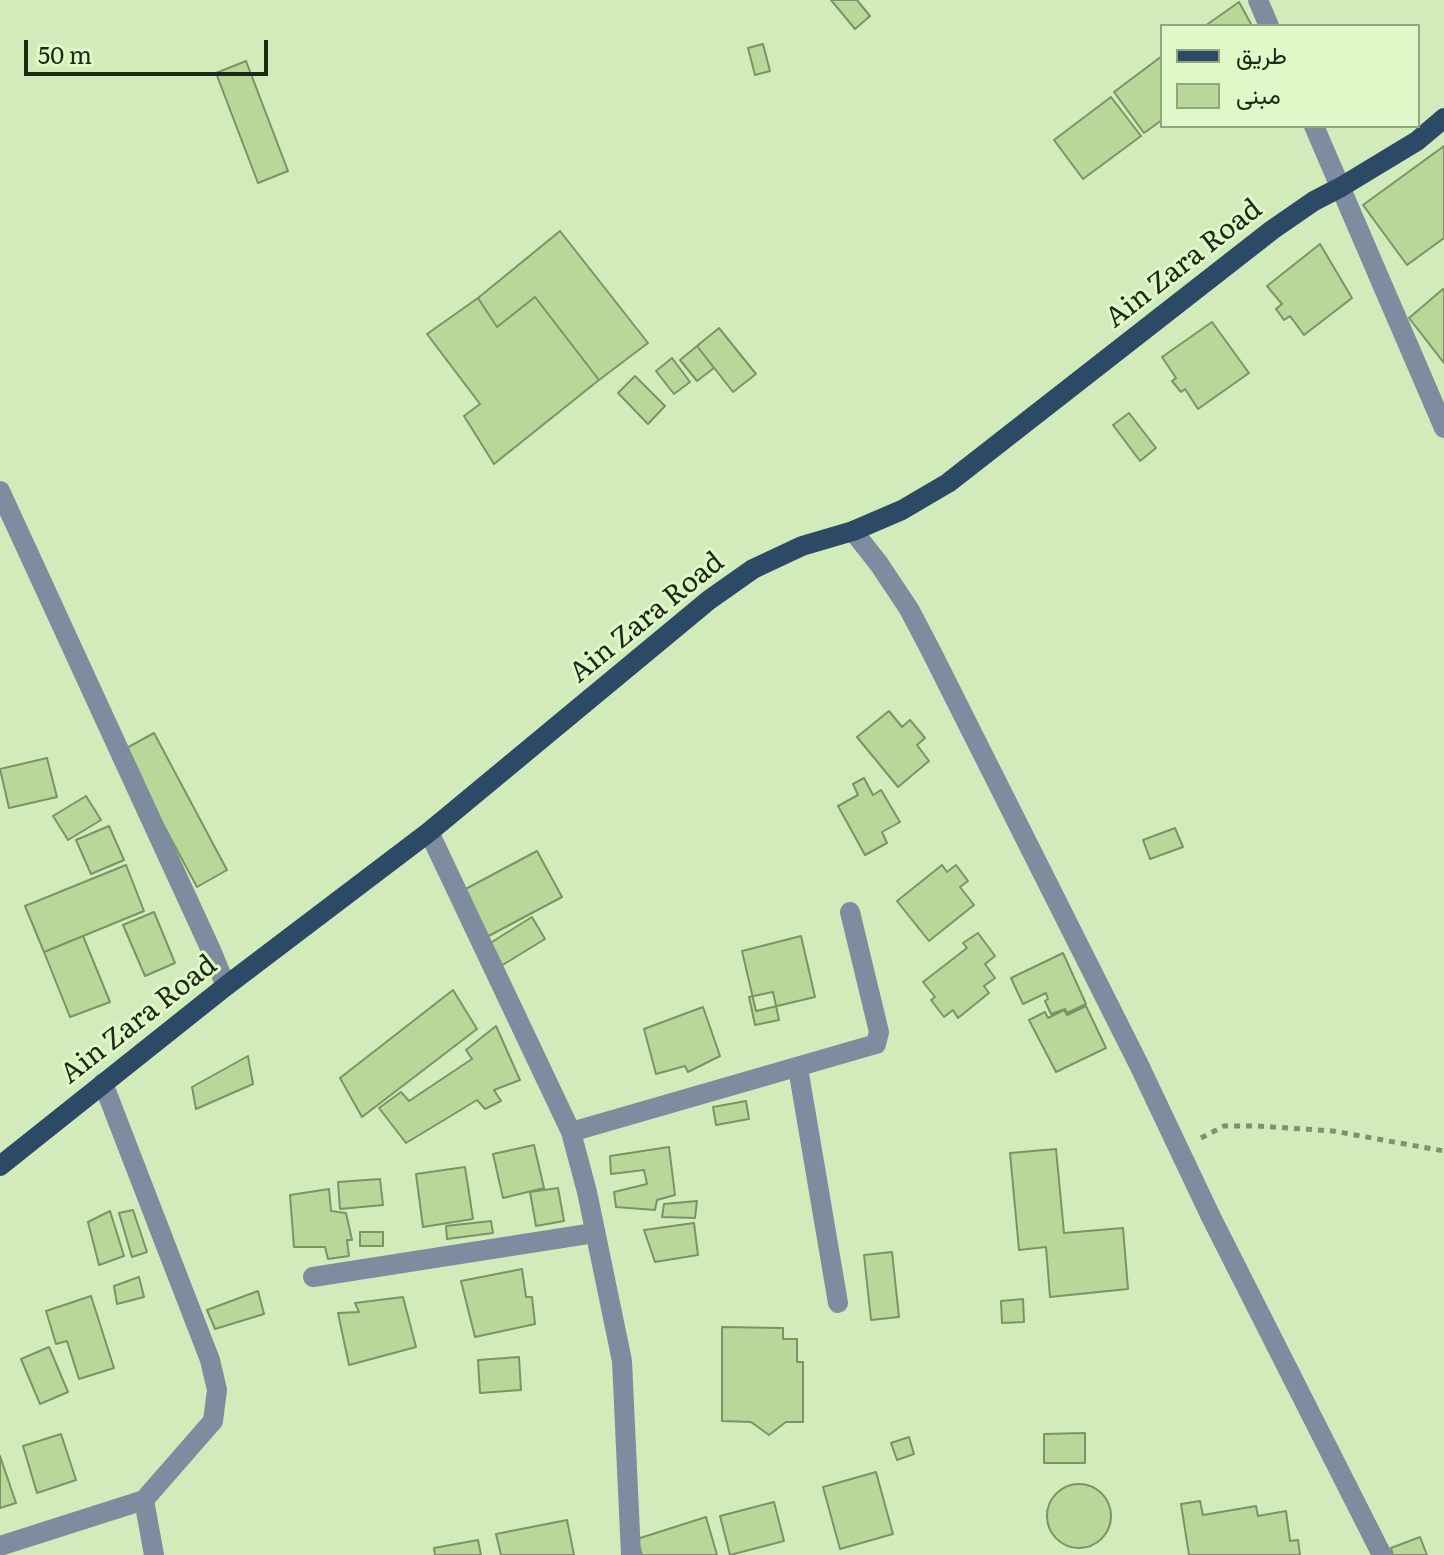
<!DOCTYPE html>
<html>
<head>
<meta charset="utf-8">
<style>
  body { margin:0 }
  #map { position:relative; width:1444px; height:1555px; overflow:hidden; background:#d1ecba; font-family:Literata,Vazirmatn,serif }
  canvas { display:block }
  .legend { position:absolute; left:1160px; top:24px; width:260px; height:104px; box-sizing:border-box; background:#def9c7; border:2px solid #91a580; margin:0; padding:10px 14px; list-style:none; font-size:24px; color:#1e2815 }
  .legend li { display:flex; align-items:center; gap:16px; height:40px }
  .legend b { width:40px; border:2px solid #91a580 }
  .scale { position:absolute; left:24px; top:40px; width:244px; height:36px; box-sizing:border-box; border:4px solid #1e2815; border-top:0; padding-left:10px; font-size:24px; line-height:28px; white-space:nowrap; color:#1e2815; -webkit-text-stroke:6px #def9c7; paint-order:stroke }
</style>
</head>
<body>
<div id="map">
<canvas width="1444" height="1555"></canvas>
<ul class="legend">
<li><b style="height:10px;background:#2c4966"></b>طريق</li>
<li><b style="height:22px;background:#b7d899"></b>مبنى</li>
</ul>
<div class="scale">50 m</div>
</div>
<script>
const ctx = document.querySelector('canvas').getContext('2d');
ctx.lineJoin = 'round';
function fillPath(path, color) { ctx.fillStyle = color; ctx.fill(path, 'evenodd'); }
const toPath = rows => new Path2D(rows.map(r => 'M' + r).join(''));
function strokePath(path, color, width, dash) { ctx.strokeStyle = color; ctx.lineWidth = width; ctx.lineCap = dash ? 'butt' : 'round'; ctx.setLineDash(dash || []); ctx.stroke(path); }
function drawText(font, color, halo, rows, align = 'center') {
  ctx.font = font + ' Literata,serif'; ctx.lineWidth = 6; ctx.setLineDash([]); ctx.textBaseline = 'middle'; ctx.strokeStyle = halo; ctx.fillStyle = color; for (const [text, x, y, turn = 0] of rows) {
    ctx.save(); ctx.translate(x, y); ctx.rotate((+turn || 0) * Math.PI / 180); ctx.textAlign = isNaN(turn) ? turn : align; if (halo) ctx.strokeText(text, 0, 0); ctx.fillText(text, 0, 0); ctx.restore();
  }
}
const building = toPath([
  [831,0,857,0,870,16,855,29,831,0],
  [1239,2,1252,26,1205,26,1239,2],
  [763,44,770,71,755,75,748,48,763,44],
  [1162,56,1162,120,1144,133,1114,92,1162,56],
  [246,61,288,171,258,183,216,73,246,61],
  [1111,97,1141,136,1083,179,1054,140,1111,97],
  [1444,146,1444,238,1407,265,1363,205,1444,146],
  [560,231,648,343,599,380,535,297,497,327,478,298,560,231],
  [1320,244,1352,298,1304,335,1290,316,1284,320,1276,309,1282,304,1267,286,1320,244],
  [1443,289,1444,291,1444,363,1409,318,1443,289],
  [535,297,599,380,494,464,464,416,480,404,427,334,478,298,497,327,535,297],
  [1212,322,1249,373,1198,409,1185,389,1181,392,1172,381,1176,378,1162,357,1212,322],
  [719,328,756,374,733,392,697,346,719,328],
  [697,346,714,368,697,381,680,360,697,346],
  [672,358,690,382,674,394,656,371,672,358],
  [635,376,665,406,648,424,618,393,635,376],
  [1129,413,1156,448,1140,461,1113,425,1129,413],
  [889,711,902,727,910,720,925,738,917,745,929,761,898,787,857,737,889,711],
  [154,733,227,870,197,887,123,750,154,733],
  [47,758,57,797,9,808,0,769,47,758],
  [864,778,873,795,881,790,900,822,882,832,887,843,865,855,838,806,858,795,853,784,864,778],
  [86,796,101,820,68,840,53,816,86,796],
  [109,826,124,860,91,874,76,840,109,826],
  [1175,828,1183,847,1150,859,1143,840,1175,828],
  [537,851,562,897,483,939,458,893,537,851],
  [126,865,144,911,44,952,25,906,126,865],
  [942,865,947,872,956,865,968,881,960,887,974,905,929,941,897,901,942,865],
  [154,912,175,963,145,976,123,925,154,912],
  [532,917,545,939,501,966,487,945,532,917],
  [978,933,995,956,985,964,995,978,984,986,989,993,958,1018,953,1010,944,1017,931,1000,935,997,923,982,967,948,963,943,978,933],
  [83,936,110,1002,70,1017,44,952,83,936],
  [801,936,815,997,756,1011,742,951,801,936],
  [1063,953,1086,1004,1067,1013,1065,1009,1051,1014,1045,1001,1048,999,1046,993,1023,1004,1011,978,1063,953],
  [453,990,477,1029,362,1117,340,1078,453,990],
  [773,992,779,1020,755,1025,749,997,773,992],
  [1086,1006,1106,1048,1056,1072,1029,1020,1045,1012,1048,1018,1064,1010,1067,1015,1086,1006],
  [703,1007,720,1056,688,1072,685,1066,656,1074,644,1029,703,1007],
  [496,1026,520,1080,494,1090,501,1101,485,1109,477,1100,406,1143,379,1108,401,1092,409,1101,472,1059,466,1050,496,1026],
  [248,1056,253,1084,196,1109,192,1087,248,1056],
  [746,1101,749,1119,716,1125,713,1107,746,1101],
  [534,1145,544,1188,503,1198,493,1154,534,1145],
  [669,1147,675,1195,657,1200,655,1210,616,1207,614,1192,647,1184,644,1170,611,1174,610,1156,669,1147],
  [1056,1149,1064,1233,1123,1228,1128,1289,1050,1297,1046,1247,1019,1250,1010,1153,1056,1149],
  [465,1167,473,1219,423,1227,416,1174,465,1167],
  [380,1179,383,1205,340,1209,338,1182,380,1179],
  [558,1188,564,1221,536,1226,530,1192,558,1188],
  [329,1189,331,1211,346,1213,352,1240,347,1240,349,1256,328,1259,325,1247,294,1247,290,1195,329,1189],
  [697,1201,695,1218,662,1217,664,1204,697,1201],
  [133,1210,147,1252,132,1257,119,1213,133,1210],
  [110,1211,124,1256,99,1265,88,1222,110,1211],
  [491,1221,493,1233,447,1239,446,1226,491,1221],
  [694,1223,698,1255,655,1262,644,1230,694,1223],
  [360,1232,383,1232,383,1246,360,1246,360,1232],
  [892,1252,899,1317,871,1320,864,1255,892,1252],
  [522,1269,526,1297,532,1297,535,1324,475,1337,461,1281,522,1269],
  [139,1277,144,1297,117,1304,114,1286,139,1277],
  [258,1291,264,1314,215,1329,207,1310,258,1291],
  [91,1296,114,1368,79,1379,67,1341,56,1344,46,1311,91,1296],
  [403,1297,416,1347,349,1365,338,1313,359,1312,355,1303,403,1297],
  [1023,1299,1024,1322,1002,1323,1001,1301,1023,1299],
  [722,1327,783,1328,783,1339,797,1339,797,1362,803,1362,803,1422,786,1422,769,1435,751,1422,722,1421,722,1327],
  [49,1347,68,1392,40,1404,21,1359,49,1347],
  [519,1357,521,1390,480,1393,478,1360,519,1357],
  [1085,1433,1085,1463,1044,1463,1044,1434,1085,1433],
  [61,1434,76,1480,37,1493,23,1446,61,1434],
  [909,1437,914,1454,897,1460,891,1443,909,1437],
  [0,1456,16,1503,0,1508,0,1456],
  [876,1472,893,1534,840,1549,823,1487,876,1472],
  '1047 1516a32 32 0 1 1 64 0a32 32 0 1 1-64 0Z',
  [1200,1501,1203,1515,1256,1506,1258,1516,1286,1511,1290,1541,1298,1540,1300,1555,1189,1555,1181,1504,1200,1501],
  [774,1502,784,1541,730,1555,720,1516,774,1502],
  [706,1517,717,1555,642,1555,637,1539,706,1517],
  [567,1520,574,1555,501,1555,496,1534,567,1520],
  [1420,1537,1427,1555,1393,1555,1391,1548,1420,1537],
  [478,1540,481,1555,435,1555,434,1548,478,1540]
]);
fillPath(building, '#b7d899');
strokePath(building, '#7b9365', 2);
strokePath(toPath([
  [1201,1138,1224,1126,1258,1126,1333,1131,1444,1151]
]), '#7f926e', 5, [6, 6]);
strokePath(toPath([
  [1258,0,1269,26],
  [1314,126,1444,428],
  [0,491,210,948,226,986],
  [853,531,879,564,909,609,931,651,1139,1065,1211,1217,1382,1555],
  [429,832,571,1132,587,1192,622,1361,631,1555],
  [798,1068,838,1303],
  [103,1083,210,1360,217,1390,213,1421,144,1500,154,1555],
  [571,1132,876,1044,879,1032,850,912],
  [313,1277,594,1233],
  [0,1546,144,1500]
]), '#7d8d9f', 20);
strokePath(toPath([
  [0,1166,226,986,429,832,709,600,753,569,802,546,853,531,902,510,948,483,1272,230,1314,201,1341,187,1417,141,1444,118]
]), '#2c4966', 20);
drawText('28px', '#1e2815', '#def9c7', [
  ["Ain Zara Road",1184,264,-38],
  ["Ain Zara Road",647,618,-39],
  ["Ain Zara Road",139,1020,-38]
]);
</script>
</body>
</html>
